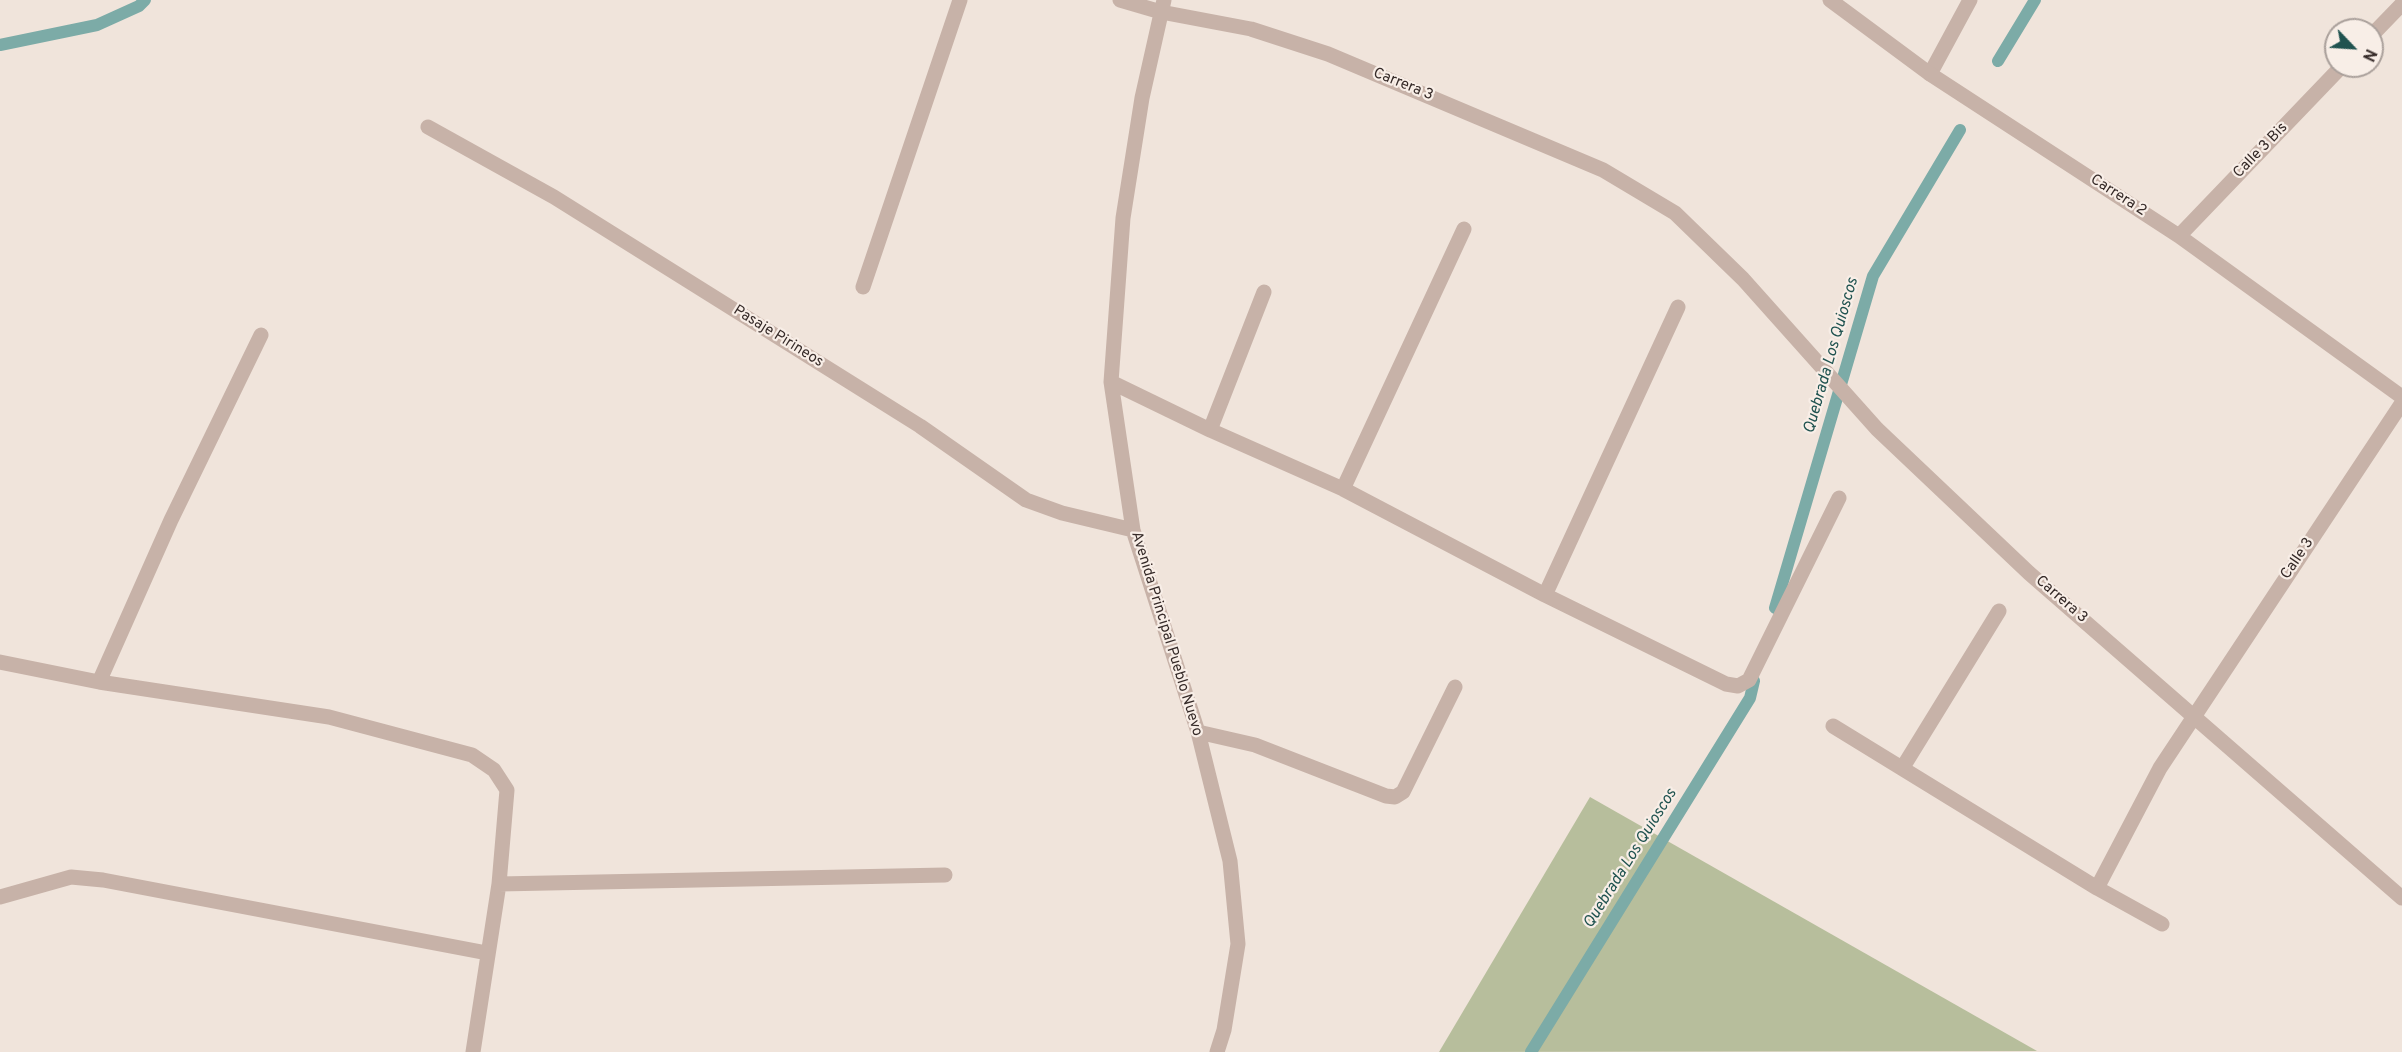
<!DOCTYPE html>
<html>
<head>
<meta charset="utf-8">
<style>
  body { margin:0 }
  #map { position:relative; width:2402px; height:1052px; overflow:hidden; background:#f0e4db; font-family:Overpass,sans-serif }
  canvas { display:block }
  .north { position:absolute; left:2324px; top:18px; width:60px; height:60px; box-sizing:border-box; background:#f8eee7; border:2px solid #aaa09b; border-radius:50%; rotate:115deg; font-size:16px; font-weight:700; line-height:24px; text-align:center; color:#352a28 }
  .north::after { content:''; display:block; margin:auto; width:21px; height:27px; background:#205350; clip-path:polygon(50% 0,100% 100%,50% 72%,0 100%) }
</style>
</head>
<body>
<div id="map">
<canvas width="2402" height="1052"></canvas>
<div class="north">N</div>
</div>
<script>
const ctx = document.querySelector('canvas').getContext('2d');
ctx.lineJoin = 'round';
function fillPath(path, color) { ctx.fillStyle = color; ctx.fill(path, 'evenodd'); }
const toPath = rows => new Path2D(rows.map(r => 'M' + r).join(''));
function strokePath(path, color, width, dash) { ctx.strokeStyle = color; ctx.lineWidth = width; ctx.lineCap = dash ? 'butt' : 'round'; ctx.setLineDash(dash || []); ctx.stroke(path); }
function drawText(font, color, halo, rows, align = 'center') {
  ctx.font = font + ' Overpass,sans-serif'; ctx.lineWidth = 4.5; ctx.setLineDash([]); ctx.textBaseline = 'middle'; ctx.strokeStyle = halo; ctx.fillStyle = color; for (const [text, x, y, turn = 0] of rows) {
    ctx.save(); ctx.translate(x, y); ctx.rotate((+turn || 0) * Math.PI / 180); ctx.textAlign = isNaN(turn) ? turn : align; if (halo) ctx.strokeText(text, 0, 0); ctx.fillText(text, 0, 0); ctx.restore();
  }
}
fillPath(toPath([
  [1590,797,2037,1051,1439,1052]
]), '#b7be9c');
strokePath(toPath([
  [0,45,97,25,139,6,145,0],
  [1998,61,2035,0],
  [1775,608,1873,276,1960,130],
  [1531,1052,1750,698,1754,681]
]), '#7caba7', 12);
strokePath(toPath([
  [1930,74,1970,0]
]), '#c7b2a8', 15);
strokePath(toPath([
  [1120,0,1161,12,1251,29,1328,54,1603,170,1675,213,1743,279,1877,429,2029,573,2402,898],
  [1164,0,1142,98,1123,218,1111,382,1133,530,1198,732,1230,861,1238,944,1224,1030,1217,1052],
  [1830,0,1930,74,2179,236,2402,397],
  [2372,35,2402,4],
  [428,127,554,197,920,426,1026,500,1062,513,1133,530],
  [2179,236,2342,66],
  [863,287,960,0],
  [1111,382,1210,430,1343,489,1545,595,1726,684,1738,686,1749,680,1839,498],
  [1210,430,1264,292],
  [1343,489,1464,229],
  [1545,595,1678,307],
  [0,662,99,682,329,717,472,755,494,770,507,790,499,884,473,1052],
  [99,682,171,520,261,335],
  [1833,726,2097,888,2162,924],
  [1198,732,1255,745,1386,796,1395,797,1403,792,1455,687],
  [1903,767,1999,611],
  [499,884,945,875],
  [2097,888,2160,768,2402,403],
  [0,897,71,877,103,880,487,953]
]), '#c7b2a8', 15);
drawText('15px', '#352a28', '#f8eee7', [
  ["Carrera 3",1403,85,22],
  ["Calle 3 Bis",2261,151,-46],
  ["Carrera 2",2118,196,33],
  ["Pasaje Pirineos",778,337,32],
  ["Calle 3",2298,559,-56],
  ["Carrera 3",2061,600,41],
  ["Avenida Principal Pueblo Nuevo",1166,634,73]
]);
drawText('italic 16px', '#205350', '#f8eee7', [
  ["Quebrada Los Quioscos",1832,356,-74],
  ["Quebrada Los Quioscos",1631,859,-58]
]);
</script>
</body>
</html>
